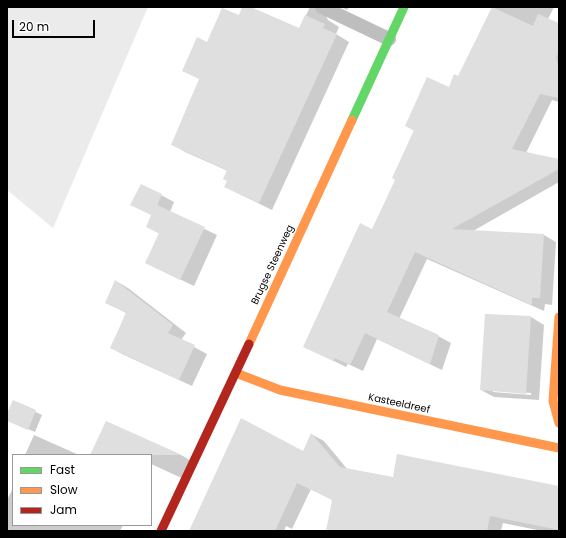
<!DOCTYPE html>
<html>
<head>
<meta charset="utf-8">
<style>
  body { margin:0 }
  #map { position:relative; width:566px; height:538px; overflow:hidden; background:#fff; font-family:Poppins,sans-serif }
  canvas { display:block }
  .frame { position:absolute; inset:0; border:8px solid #000; pointer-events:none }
  .legend { position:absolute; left:12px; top:454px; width:140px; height:72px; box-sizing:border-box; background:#fff; border:1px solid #999; margin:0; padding:5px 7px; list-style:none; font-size:12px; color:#000 }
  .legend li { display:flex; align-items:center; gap:8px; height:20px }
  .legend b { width:20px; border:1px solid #999 }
  .scale { position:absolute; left:12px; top:20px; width:83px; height:18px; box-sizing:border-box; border:2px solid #000; border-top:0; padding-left:5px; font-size:12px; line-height:14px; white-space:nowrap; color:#000; -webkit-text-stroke:3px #fff; paint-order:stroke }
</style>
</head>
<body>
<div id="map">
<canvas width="566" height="538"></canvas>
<div class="frame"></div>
<ul class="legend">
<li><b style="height:5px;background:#63d668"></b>Fast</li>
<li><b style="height:5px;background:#ff974d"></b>Slow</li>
<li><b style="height:5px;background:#b3261e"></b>Jam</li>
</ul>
<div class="scale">20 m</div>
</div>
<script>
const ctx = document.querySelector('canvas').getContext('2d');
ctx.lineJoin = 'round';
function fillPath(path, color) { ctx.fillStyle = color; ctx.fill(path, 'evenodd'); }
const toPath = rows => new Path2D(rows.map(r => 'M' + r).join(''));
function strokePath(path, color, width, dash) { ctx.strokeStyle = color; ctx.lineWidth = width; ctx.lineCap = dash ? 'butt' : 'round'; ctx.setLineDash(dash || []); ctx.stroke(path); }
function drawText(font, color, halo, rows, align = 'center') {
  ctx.font = font + ' Poppins,sans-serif'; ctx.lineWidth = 3; ctx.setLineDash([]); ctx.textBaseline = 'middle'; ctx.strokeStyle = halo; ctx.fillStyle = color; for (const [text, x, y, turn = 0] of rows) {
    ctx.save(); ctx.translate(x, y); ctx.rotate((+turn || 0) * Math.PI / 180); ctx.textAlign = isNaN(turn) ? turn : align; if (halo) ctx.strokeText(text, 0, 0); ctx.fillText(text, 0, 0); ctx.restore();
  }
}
fillPath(toPath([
  [7,7,148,7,53,228,7,190]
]), '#ebebeb');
fillPath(toPath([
  [244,7,249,7,299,30,310,7,330,7,326,16,328,20,339,27,336,34,349,42,272,210,225,187,228,180,228,171,185,152,172,144,200,79,207,43,239,16],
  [340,7,349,7,347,10],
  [493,7,554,7,548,19,559,24,559,102,552,100,526,153,559,160,559,182,473,231,544,235,556,242,552,305,545,304,544,311,427,259,399,319,438,336,451,343,442,370,377,339,363,371,348,364,346,367,304,346,373,231,396,180,415,131,406,126,449,88,459,78],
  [161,195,174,202,170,212,217,235,194,286,146,263,160,234,147,227],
  [116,281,128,288,186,333,181,340,207,354,192,386,124,355,111,348,126,313,106,302],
  [486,315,531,317,544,325,539,400,494,397,481,390],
  [493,390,531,393,531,395,493,392],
  [13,401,42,415,35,432,7,420,7,416],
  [106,423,183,456,194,463,186,480,151,464,151,455,91,455],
  [311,434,324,441,348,470,393,478,559,487,559,531,542,531,503,523,501,531,327,531,333,500,311,489,292,529,286,526,284,531,190,531,304,453],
  [34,435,79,455,25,455],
  [13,488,13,525,123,525,120,531,11,531,7,529,7,500]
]), '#0003');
fillPath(toPath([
  [242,7,251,7,299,28,305,15,325,24,323,28,337,34,259,203,224,187,227,181,223,179,227,170,171,145,199,79,182,71,197,37,207,42,222,8,239,15],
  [492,7,533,26,538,14,559,23,559,50,556,58,559,67,559,98,540,94,512,149,559,159,559,169,452,229,544,234,540,298,532,298,532,305,415,252,387,312,439,335,430,364,365,333,350,365,335,358,333,361,303,347,360,223,372,229,395,180,392,178,414,130,405,126,427,77,449,87,454,74,458,76],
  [141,184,162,194,157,205,205,227,180,280,145,263,159,233,146,227,151,215,130,205],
  [115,280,173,325,168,333,195,345,179,380,110,348,126,313,105,303],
  [485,314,531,316,526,394,480,390],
  [13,400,36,410,28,430,7,421,7,413],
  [241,418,303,451,311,433,340,467,393,477,397,454,559,486,559,530,490,516,487,531,326,531,332,500,297,483,275,531,189,531],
  [106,421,182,455,90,455]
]), '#dfdfdf');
strokePath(toPath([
  [322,7,389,39]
]), '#bebebe', 14);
strokePath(toPath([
  [352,120,404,7]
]), '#63d668', 9);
strokePath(toPath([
  [559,317,553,401,559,423],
  [249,344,352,120],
  [236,373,280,390,559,448]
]), '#ff974d', 9);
strokePath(toPath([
  [161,531,249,344]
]), '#b3261e', 9);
drawText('10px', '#000', '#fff', [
  ["Brugse Steenweg",273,265,-65],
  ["Kasteeldreef",399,404,12]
]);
</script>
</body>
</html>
